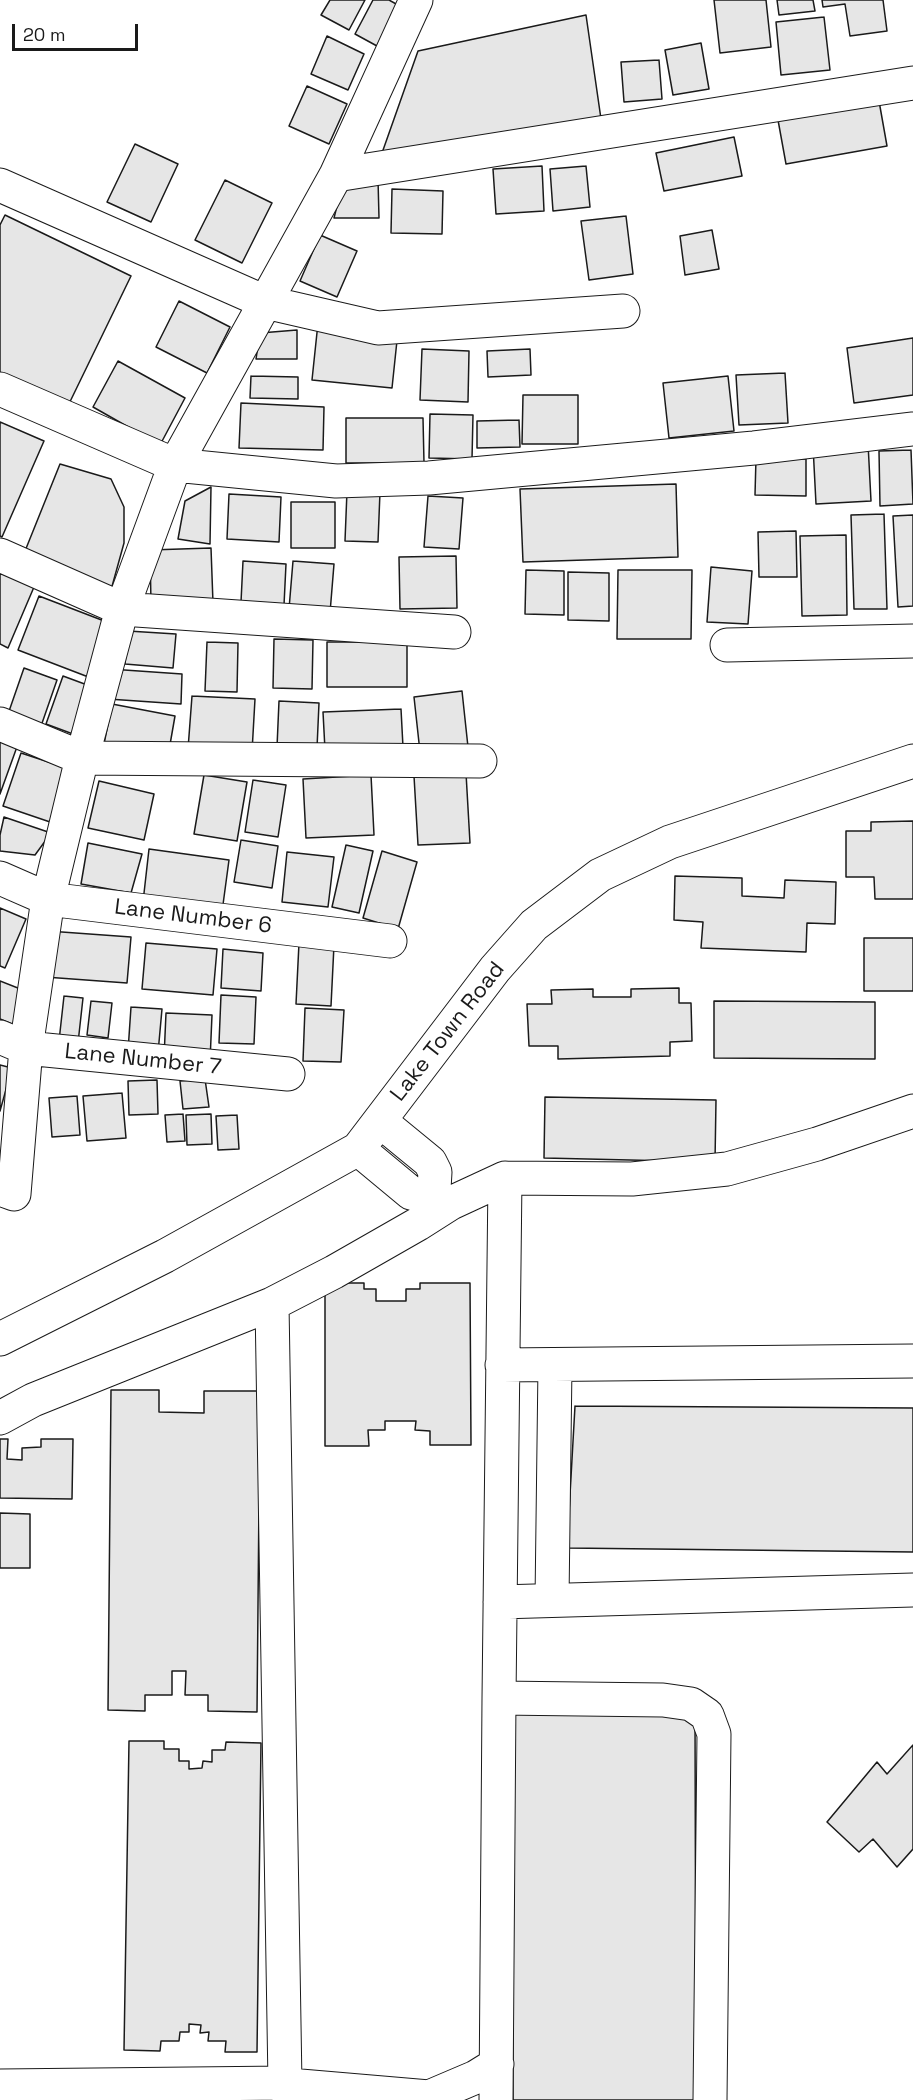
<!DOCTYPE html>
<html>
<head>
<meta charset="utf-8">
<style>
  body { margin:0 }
  #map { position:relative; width:913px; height:2100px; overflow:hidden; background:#fff; font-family:"Space Grotesk",sans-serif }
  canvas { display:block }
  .scale { position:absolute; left:12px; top:24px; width:126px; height:27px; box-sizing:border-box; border:3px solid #1a1a1a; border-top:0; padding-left:8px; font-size:18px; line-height:21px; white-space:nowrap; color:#1a1a1a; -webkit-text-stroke:4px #fff; paint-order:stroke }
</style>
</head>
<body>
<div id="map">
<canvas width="913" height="2100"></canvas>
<div class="scale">20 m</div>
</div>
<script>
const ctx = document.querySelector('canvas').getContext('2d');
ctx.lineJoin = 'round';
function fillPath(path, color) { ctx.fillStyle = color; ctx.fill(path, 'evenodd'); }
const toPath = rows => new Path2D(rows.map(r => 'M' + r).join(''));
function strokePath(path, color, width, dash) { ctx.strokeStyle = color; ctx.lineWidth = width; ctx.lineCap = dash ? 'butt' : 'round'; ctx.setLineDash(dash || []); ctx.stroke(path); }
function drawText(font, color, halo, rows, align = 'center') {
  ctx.font = font + ' "Space Grotesk",sans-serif'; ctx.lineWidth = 4.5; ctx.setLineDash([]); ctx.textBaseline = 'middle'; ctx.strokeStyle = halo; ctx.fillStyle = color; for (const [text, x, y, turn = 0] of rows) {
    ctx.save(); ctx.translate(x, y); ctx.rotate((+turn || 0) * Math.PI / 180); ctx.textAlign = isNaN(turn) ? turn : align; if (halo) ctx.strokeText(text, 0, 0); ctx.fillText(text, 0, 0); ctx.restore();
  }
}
const building = toPath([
  [330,0,365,0,349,30,321,15,330,0],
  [373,0,389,0,398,5,377,46,355,34,373,0],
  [714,0,766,0,771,47,720,53,714,0],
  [777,0,813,0,815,11,779,15,777,0],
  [822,0,883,0,887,31,850,36,845,4,823,7,822,0],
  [586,15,601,119,382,153,418,51,586,15],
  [824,17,830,70,781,75,776,22,824,17],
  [327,36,364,54,348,90,311,74,327,36],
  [701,43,709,89,673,95,665,50,701,43],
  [659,60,662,99,624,102,621,62,659,60],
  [307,86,347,104,329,144,289,126,307,86],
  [879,101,887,146,786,164,778,120,879,101],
  [734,137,742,176,664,191,656,153,734,137],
  [135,144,178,164,151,222,107,202,135,144],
  [542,166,544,211,496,214,493,169,542,166],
  [586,166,590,207,553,211,550,169,586,166],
  [378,179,379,218,334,218,342,186,378,179],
  [225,180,272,203,242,263,195,240,225,180],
  [392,189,443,191,442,234,391,233,392,189],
  [5,215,131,276,65,412,0,380,0,225,5,215],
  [626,216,633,274,589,280,581,221,626,216],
  [712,230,719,269,685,275,680,236,712,230],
  [320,235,357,251,337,297,300,281,320,235],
  [179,301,230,327,207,373,156,347,179,301],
  [318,323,398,331,392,388,312,380,318,323],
  [297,330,297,359,256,359,260,333,297,330],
  [913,338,913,395,854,403,847,348,913,338],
  [422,349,469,351,468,402,420,400,422,349],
  [530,349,531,375,488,377,487,351,530,349],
  [118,361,185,398,160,445,93,407,118,361],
  [785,373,788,423,739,425,736,375,785,373],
  [251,376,298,377,298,399,250,398,251,376],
  [728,376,734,431,669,438,663,383,728,376],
  [523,395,578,395,578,444,522,444,523,395],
  [241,403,324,407,323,450,239,448,241,403],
  [430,414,473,415,472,459,429,458,430,414],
  [346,418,423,418,424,463,346,463,346,418],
  [519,420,520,447,477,448,477,421,519,420],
  [0,422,44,441,2,537,0,536,0,422],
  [868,443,871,501,816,504,813,446,868,443],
  [911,450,913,504,880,506,879,451,911,450],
  [756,458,806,459,806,496,755,495,756,458],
  [60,464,111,479,124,507,124,543,111,590,23,556,60,464],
  [676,484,678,557,523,562,520,489,676,484],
  [211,487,210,544,178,539,185,501,211,487],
  [347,491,380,492,378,542,345,541,347,491],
  [229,494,281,497,279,542,227,539,229,494],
  [428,496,463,498,459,549,424,547,428,496],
  [291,502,335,502,335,548,291,548,291,502],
  [884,514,887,609,854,609,851,515,884,514],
  [913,515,913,606,898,607,893,516,913,515],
  [796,531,797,577,759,577,758,532,796,531],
  [846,535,847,615,802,616,800,536,846,535],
  [211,548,213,603,151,604,150,550,211,548],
  [456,556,457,608,400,609,399,557,456,556],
  [243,561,286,564,284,605,241,602,243,561],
  [293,561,334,564,330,613,289,609,293,561],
  [711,567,752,571,748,624,707,622,711,567],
  [526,570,564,571,564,615,525,614,526,570],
  [618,570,692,570,691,639,617,639,618,570],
  [568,572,609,573,609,621,568,620,568,572],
  [0,573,34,587,8,648,0,644,0,573],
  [39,596,112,624,91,678,18,650,39,596],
  [128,631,176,634,173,668,125,664,128,631],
  [274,639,313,640,312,689,273,688,274,639],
  [207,642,238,643,237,692,205,691,207,642],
  [327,642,407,642,407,687,327,687,327,642],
  [24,668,57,680,40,729,7,717,24,668],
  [110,669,182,674,181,704,108,699,110,669],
  [63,676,90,686,73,734,46,724,63,676],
  [462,691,468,747,420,752,414,697,462,691],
  [192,696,255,699,252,752,188,749,192,696],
  [279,701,319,703,317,748,277,747,279,701],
  [112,704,175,716,168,756,104,744,112,704],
  [401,709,403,747,325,750,323,712,401,709],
  [0,738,18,744,0,794,0,738],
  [21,753,70,769,53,823,3,806,21,753],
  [466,773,470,843,418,845,414,776,466,773],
  [204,775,247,782,237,841,194,834,204,775],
  [371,775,374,835,306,838,303,779,371,775],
  [253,780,286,785,278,837,245,832,253,780],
  [99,781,154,794,144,840,88,828,99,781],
  [4,817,51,833,35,855,0,851,0,835,4,817],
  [913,821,913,899,875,899,874,877,846,877,846,831,871,831,871,822,913,821],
  [241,840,278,846,272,888,234,882,241,840],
  [88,843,142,854,131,893,81,884,88,843],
  [346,845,373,851,359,913,332,907,346,845],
  [149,849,229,860,222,912,143,902,149,849],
  [382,851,417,862,398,929,363,918,382,851],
  [287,852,334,857,328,907,282,902,287,852],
  [675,876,742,878,742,896,784,898,785,880,836,882,835,924,807,923,806,952,701,948,703,922,674,920,675,876],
  [0,908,26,919,5,968,0,966,0,908],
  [48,931,131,937,127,983,45,977,48,931],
  [864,938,913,938,913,991,864,991,864,938],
  [146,943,217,949,213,995,142,989,146,943],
  [299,943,334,945,331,1006,296,1004,299,943],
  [223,949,263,953,261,991,221,988,223,949],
  [0,981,28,992,15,1025,0,1019,0,981],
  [679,988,679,1003,691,1003,692,1041,670,1042,670,1056,558,1059,558,1046,529,1046,527,1004,552,1004,551,990,593,989,593,997,631,997,631,989,679,988],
  [221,995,256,997,254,1044,219,1043,221,995],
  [64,996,83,998,77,1052,58,1050,64,996],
  [91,1001,112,1003,108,1038,87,1035,91,1001],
  [714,1001,875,1002,875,1059,714,1058,714,1001],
  [131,1007,162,1009,158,1053,128,1051,131,1007],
  [305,1008,344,1010,341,1062,303,1061,305,1008],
  [166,1013,212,1015,210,1061,164,1058,166,1013],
  [0,1065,12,1068,0,1111,0,1065],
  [205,1079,209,1107,183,1109,180,1081,205,1079],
  [157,1080,158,1114,129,1115,128,1081,157,1080],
  [122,1093,126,1138,87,1141,83,1096,122,1093],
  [77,1096,80,1135,52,1137,49,1098,77,1096],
  [545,1097,716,1100,715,1162,544,1158,545,1097],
  [183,1114,185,1141,167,1142,165,1115,183,1114],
  [211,1114,212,1144,187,1145,186,1115,211,1114],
  [237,1115,239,1149,218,1150,216,1116,237,1115],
  [325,1283,364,1283,364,1289,376,1289,376,1301,406,1301,406,1289,420,1289,420,1283,470,1283,471,1445,430,1445,430,1431,415,1430,416,1421,385,1421,385,1430,368,1430,369,1446,325,1446,325,1283],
  [111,1390,159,1390,159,1412,204,1413,204,1391,260,1391,257,1712,208,1711,208,1695,185,1695,186,1671,172,1671,172,1695,145,1695,145,1711,108,1710,111,1390],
  [575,1406,913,1408,913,1552,567,1548,575,1406],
  [0,1439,8,1439,7,1459,22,1460,22,1448,41,1447,41,1439,73,1439,72,1499,0,1498,0,1439],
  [0,1513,30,1514,30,1568,0,1568,0,1513],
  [512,1711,695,1711,696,2100,513,2100,512,1711],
  [129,1741,164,1741,164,1749,179,1749,179,1761,189,1761,189,1769,202,1768,203,1761,212,1762,212,1750,225,1750,226,1742,261,1743,257,2052,225,2052,226,2041,208,2041,209,2032,200,2033,201,2025,189,2024,189,2032,180,2032,179,2041,161,2041,160,2051,124,2050,129,1741],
  [913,1745,913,1849,897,1867,873,1839,859,1852,827,1822,877,1762,887,1774,913,1745]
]);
fillPath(building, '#e6e6e6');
strokePath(building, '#1a1a1a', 1.5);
const minor = toPath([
  [336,175,913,83],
  [0,185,265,302,378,328,623,311],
  [0,389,175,465,336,481,429,478,754,448,913,429],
  [0,555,122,609,454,632],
  [727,645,913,641],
  [0,724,82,758,480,761],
  [0,878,48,899,390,941],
  [0,1037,26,1048,288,1074],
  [380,1121,430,1162,435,1172,434,1189],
  [358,1149,411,1193,419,1195,434,1189],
  [0,1189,14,1194,26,1048,48,899,82,758,122,609,175,465,336,175,416,0],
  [0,1339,165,1256,358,1149,495,969,534,925,600,875,670,842,913,761],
  [502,1365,913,1361],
  [0,1418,33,1400,272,1304,334,1272,418,1224,451,1203,505,1178,632,1179,727,1169,817,1144,913,1111],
  [552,1600,555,1365],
  [500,1602,913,1590],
  [499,1698,663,1700,691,1704,707,1715,714,1734,710,2100],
  [277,2084,429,2097,476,2077,497,2064],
  [0,2086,285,2083,272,1304],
  [496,2100,499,1698,505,1178]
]);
strokePath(minor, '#1a1a1a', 35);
strokePath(minor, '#fff', 33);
drawText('22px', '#1a1a1a', '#fff', [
  ["Lane Number 6",193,917,7],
  ["Lake Town Road",448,1032,-52],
  ["Lane Number 7",143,1060,6]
]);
</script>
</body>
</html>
